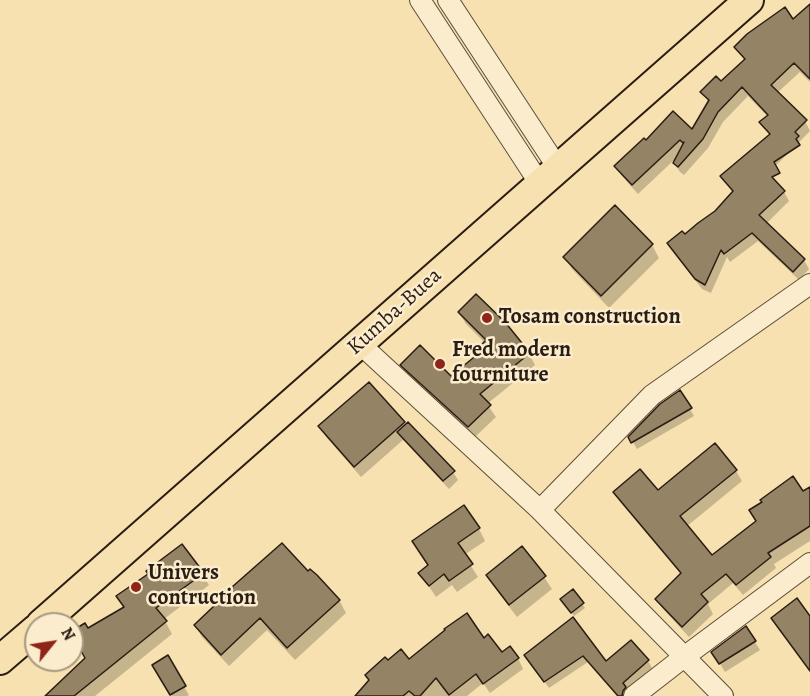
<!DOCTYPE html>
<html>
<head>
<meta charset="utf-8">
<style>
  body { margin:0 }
  #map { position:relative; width:810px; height:696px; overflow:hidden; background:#f8e1b0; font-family:Alegreya,serif }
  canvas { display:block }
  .north { position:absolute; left:24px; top:612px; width:60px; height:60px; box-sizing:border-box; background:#faeccc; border:2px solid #a79982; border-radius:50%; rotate:60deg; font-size:16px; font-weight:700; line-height:24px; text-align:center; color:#2a1d13 }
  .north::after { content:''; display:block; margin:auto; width:21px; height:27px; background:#8f2418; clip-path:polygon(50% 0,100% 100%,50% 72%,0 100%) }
</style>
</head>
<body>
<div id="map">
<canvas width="810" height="696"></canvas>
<div class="north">N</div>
</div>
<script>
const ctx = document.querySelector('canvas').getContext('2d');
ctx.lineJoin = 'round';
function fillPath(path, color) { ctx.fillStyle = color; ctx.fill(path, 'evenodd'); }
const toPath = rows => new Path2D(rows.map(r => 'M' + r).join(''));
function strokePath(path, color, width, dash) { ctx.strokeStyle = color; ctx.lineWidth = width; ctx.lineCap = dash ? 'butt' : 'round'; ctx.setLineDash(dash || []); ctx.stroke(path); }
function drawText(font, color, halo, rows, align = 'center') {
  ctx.font = font + ' Alegreya,serif'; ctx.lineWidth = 5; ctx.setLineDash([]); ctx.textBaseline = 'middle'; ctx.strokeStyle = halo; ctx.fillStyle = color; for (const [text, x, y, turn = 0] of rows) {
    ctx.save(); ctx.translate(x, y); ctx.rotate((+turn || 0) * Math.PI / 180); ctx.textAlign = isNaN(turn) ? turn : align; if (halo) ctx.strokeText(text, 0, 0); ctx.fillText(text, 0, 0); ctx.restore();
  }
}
fillPath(toPath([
  [810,6,810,82,800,72,777,93,805,121,810,131,745,197,784,192,789,201,766,224,804,260,809,269,799,280,758,241,730,262,727,257,711,293,702,289,674,253,669,244,685,237,716,213,733,193,722,177,770,136,761,122,768,117,748,96,723,122,708,148,684,175,680,172,673,161,638,194,622,176,616,166,646,142,692,132,709,103,702,93,721,83,745,61,736,47,793,21],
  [615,208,652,245,659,258,609,308,572,269,565,257],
  [459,313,529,354,535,365,487,404,496,417,475,437,409,376,402,365,451,378,485,350,485,343,466,324],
  [369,384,406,426,453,472,458,480,449,489,403,440,361,477,327,438,320,427],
  [690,409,694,416,637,449,630,437],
  [736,471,742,481,686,527,712,557,810,488,810,541,774,564,776,568,743,595,733,583,708,604,713,614,689,637,663,609,657,599,682,575,621,503,615,492,657,492],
  [479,529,485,541,464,555,478,577,457,592,452,585,436,597,420,573,429,566,421,553],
  [202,574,209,585,164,619,172,634,95,696,47,696,87,659,87,630,125,609,118,597],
  [307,574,339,600,346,613,295,660,267,630,229,666,202,637,195,625],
  [488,575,544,577,552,589,517,617,495,588],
  [573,591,585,608,574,616,564,602],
  [573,620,606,663,648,661,652,668,626,690,629,696,618,696,588,662,549,688,530,662],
  [746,628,760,650,725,672,713,652],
  [484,640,501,654,518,658,523,669,490,693,483,683,467,696,357,696,388,663,409,661],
  [167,658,189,695,187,696,172,696,154,666]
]), '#0003');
const building = toPath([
  [810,4,810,79,794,63,771,85,807,120,795,132,799,136,796,139,800,145,774,162,780,173,772,177,785,191,759,215,805,259,793,272,752,233,724,254,721,250,705,285,695,279,667,243,682,231,685,234,698,223,715,211,733,191,720,176,770,134,759,122,768,115,742,87,718,112,703,139,678,167,673,163,684,142,683,143,680,140,632,185,614,166,644,138,646,140,673,111,692,129,709,100,700,92,716,76,721,81,745,59,734,47,747,34,785,7,793,19,810,4],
  [615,205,653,244,601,296,563,257,615,205],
  [476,294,505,322,530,353,480,394,491,405,468,427,400,365,420,345,451,376,484,349,481,345,486,340,458,312,476,294],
  [369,382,405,422,354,467,318,426,369,382],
  [680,390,692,408,631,443,628,437,660,404,680,390],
  [408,422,455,471,443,481,397,432,408,422],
  [715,443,737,470,680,516,712,555,756,521,749,510,762,502,760,500,793,476,803,491,810,487,810,526,768,553,771,557,736,585,726,574,701,594,708,602,682,627,655,599,681,573,613,492,640,469,658,490,715,443],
  [464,505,480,528,458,543,473,564,449,581,444,574,429,586,418,573,428,565,412,541,464,505],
  [282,543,308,571,310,569,317,575,340,600,287,648,260,618,221,655,194,625,233,588,232,587,282,543],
  [182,544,204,573,156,608,167,621,74,696,45,696,85,658,72,635,72,631,85,623,88,628,124,607,116,596,148,574,146,571,182,544],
  [522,546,546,576,509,605,486,575,522,546],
  [573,589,584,603,571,613,560,599,573,589],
  [797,598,810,616,810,671,771,618,797,598],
  [467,613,484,638,488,634,502,652,510,646,519,658,483,684,476,674,449,695,436,678,420,696,415,696,409,691,403,696,355,696,369,680,365,675,385,657,388,660,401,649,409,659,445,630,444,629,467,613],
  [573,617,606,661,631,640,649,660,623,683,626,687,623,691,622,696,618,696,583,656,544,682,524,655,573,617],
  [746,626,756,641,719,664,711,652,746,626],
  [168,655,186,686,170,695,152,665,168,655]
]);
fillPath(building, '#958365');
strokePath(building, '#2a1d13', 1.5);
const minor = toPath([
  [420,0,540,184],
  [448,0,558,168],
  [360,344,540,510,723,696],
  [540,510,652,395,810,284],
  [634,696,684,657,810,563]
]);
const highway = toPath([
  [41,624,749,0],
  [0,660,36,629]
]);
strokePath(minor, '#5e4e3a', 22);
strokePath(highway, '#2a1d13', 32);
strokePath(minor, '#faeccc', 20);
strokePath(highway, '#f8e1b0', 28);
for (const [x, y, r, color] of [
  [487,318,6,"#8f2418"],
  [440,364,6,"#8f2418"],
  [136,587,6,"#8f2418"]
]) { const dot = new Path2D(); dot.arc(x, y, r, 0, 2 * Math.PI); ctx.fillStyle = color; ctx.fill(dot); strokePath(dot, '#faeccc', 2); }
drawText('22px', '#2a1d13', '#faeccc', [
  ["Kumba-Buea",395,312,-42]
]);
drawText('bold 22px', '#2a1d13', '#faeccc', [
  ["Tosam construction",499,318],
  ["Fred modern",452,351],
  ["fourniture",452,376],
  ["Univers",148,574],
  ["contruction",148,599]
], 'left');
</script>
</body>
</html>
